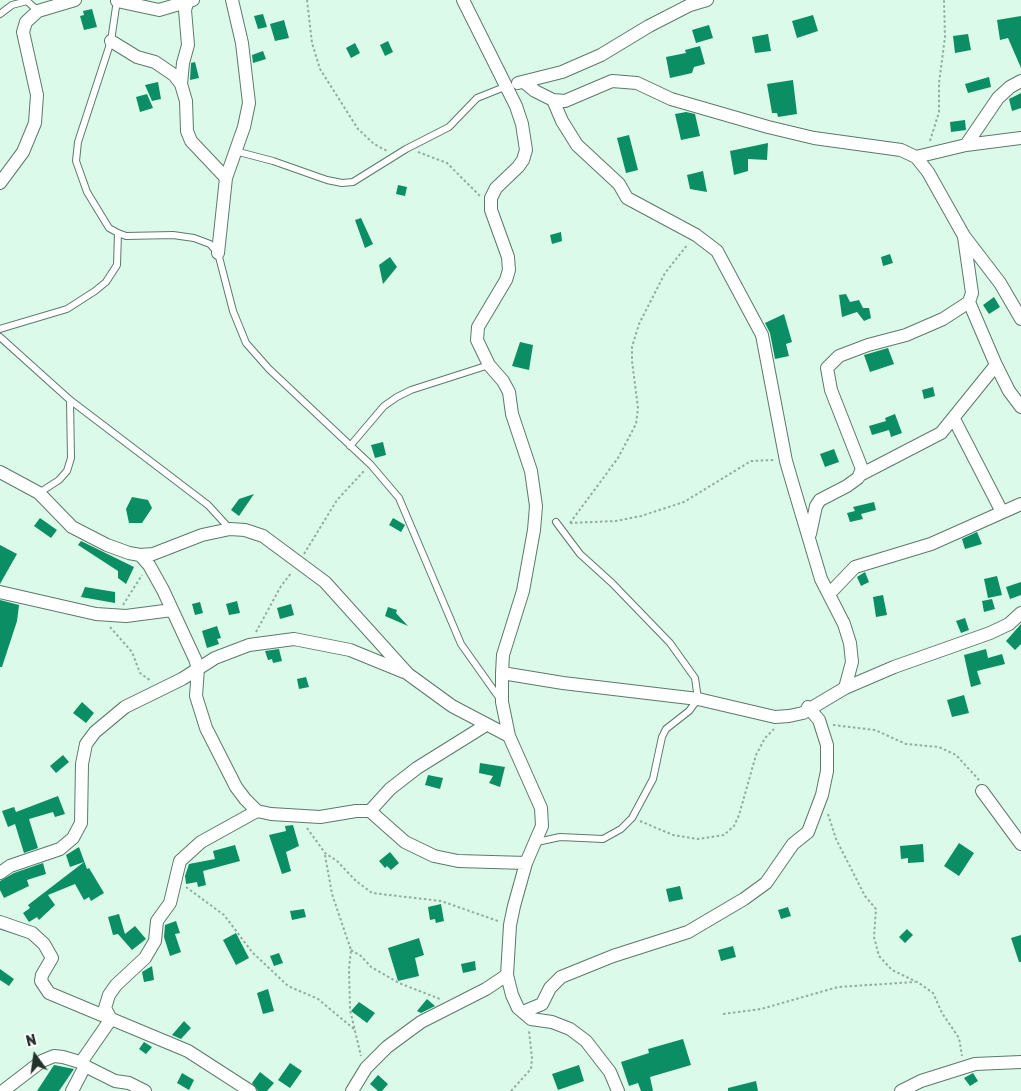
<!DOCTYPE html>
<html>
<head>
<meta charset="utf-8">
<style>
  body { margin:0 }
  #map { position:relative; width:1021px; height:1091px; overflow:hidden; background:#dbfaea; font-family:Rubik,sans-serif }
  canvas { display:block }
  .north { position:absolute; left:10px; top:1031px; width:50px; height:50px; -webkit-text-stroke:4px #fefefe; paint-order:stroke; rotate:346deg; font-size:14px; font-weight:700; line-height:20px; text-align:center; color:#25312b }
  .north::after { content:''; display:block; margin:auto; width:18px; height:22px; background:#25312b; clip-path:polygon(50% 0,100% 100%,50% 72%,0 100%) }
</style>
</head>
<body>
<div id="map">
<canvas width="1021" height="1091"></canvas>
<div class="north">N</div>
</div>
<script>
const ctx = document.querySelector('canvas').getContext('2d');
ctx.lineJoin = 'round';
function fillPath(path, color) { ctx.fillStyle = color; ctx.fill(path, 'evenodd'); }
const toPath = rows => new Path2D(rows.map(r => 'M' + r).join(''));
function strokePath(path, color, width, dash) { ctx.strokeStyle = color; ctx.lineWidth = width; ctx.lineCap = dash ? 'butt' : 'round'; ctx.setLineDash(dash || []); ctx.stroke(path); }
fillPath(toPath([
  [92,9,97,27,84,30,80,16,84,15,83,11],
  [263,14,267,27,258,29,254,16],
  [813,15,818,31,797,38,792,21],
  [1021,16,1021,68,1008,38,1000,40,997,20],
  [284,20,289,38,275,41,270,24],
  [709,25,713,38,696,43,692,30],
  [768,34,771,51,755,53,752,37],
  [968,34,971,50,955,53,953,36],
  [388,41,393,52,385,56,380,45],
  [355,43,360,53,351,58,346,48],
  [700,46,705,64,694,67,692,73,670,78,666,57,686,53,685,50],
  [263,51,266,59,253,63,252,55],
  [195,62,199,78,190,80,191,63],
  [989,77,991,87,968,93,965,84],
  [793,80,797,114,778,117,777,113,772,113,767,84],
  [158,82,161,99,152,101,145,85],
  [1021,93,1021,108,1012,111,1009,99],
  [147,94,153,108,140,112,136,97],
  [686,112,695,114,700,136,681,140,675,114],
  [965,120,966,130,951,132,950,122],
  [629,135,638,170,626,173,617,138],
  [768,143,767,160,748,159,748,171,734,175,730,151],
  [703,171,707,192,690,189,687,175],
  [398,185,407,187,405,196,396,194],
  [361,218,373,244,365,248,355,220],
  [561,232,562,241,552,244,550,235],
  [890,254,893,263,883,266,881,257],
  [390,257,397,267,383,284,379,265],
  [846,294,850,302,859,300,863,308,869,308,871,318,864,321,857,312,842,317,839,295],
  [994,297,1000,307,989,314,983,305],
  [784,314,792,342,786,344,789,356,775,359,770,333,765,323],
  [520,342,533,345,529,370,512,366],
  [888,348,894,364,870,372,864,355],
  [933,387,935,396,924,399,922,390],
  [895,414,902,433,891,437,889,430,872,435,869,426,886,421,885,418],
  [383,442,386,455,375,458,371,445],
  [834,449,839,462,825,467,820,454],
  [254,494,239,516,231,510,239,499],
  [132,497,148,500,152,508,142,523,129,523,126,509],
  [874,502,876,510,861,514,863,519,850,522,847,513,855,511,853,507],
  [40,518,57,530,51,538,34,526],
  [393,518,405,525,401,532,389,525],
  [977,532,982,544,965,549,962,539],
  [81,541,134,567,126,584,118,578,118,571,78,545],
  [0,545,17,554,0,584],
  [865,572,869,582,861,586,857,577],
  [997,576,1002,595,988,598,984,579],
  [1021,582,1021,595,1010,599,1006,587],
  [85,587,115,592,115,603,81,597],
  [883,595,887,615,876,617,873,597],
  [992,599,995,609,984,612,982,601],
  [0,600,19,605,17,621,2,667,0,667],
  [237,601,240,613,229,615,226,604],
  [200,602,203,613,195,615,192,604],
  [291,604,294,615,280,619,277,608],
  [388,607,397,610,396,613,408,626,385,616],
  [965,618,969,630,961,633,956,621],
  [1021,624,1021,644,1015,650,1006,641],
  [217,626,221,638,217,639,219,644,207,648,202,631],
  [279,649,282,661,273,663,272,659,268,660,265,651],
  [986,649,988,658,1002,654,1005,664,977,671,981,684,971,687,964,655],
  [306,677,309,687,299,689,297,679],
  [964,695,969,713,952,717,947,700],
  [82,702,94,713,86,723,73,713],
  [63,755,69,762,56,773,50,766],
  [480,763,505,767,500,787,489,783,493,776,479,773],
  [428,775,443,778,440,789,425,785],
  [58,796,65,814,55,817,53,812,29,819,38,848,24,853,15,824,8,827,2,811,14,807,16,812],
  [293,825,299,846,286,852,291,871,282,874,269,835,286,831,285,826],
  [959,843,974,853,959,876,944,866],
  [923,844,924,862,908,863,908,858,901,859,900,846],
  [235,845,240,861,203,871,206,885,198,887,197,882,186,884,185,876,189,864,215,859,213,851],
  [79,847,87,869,89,868,104,893,91,901,89,897,84,900,75,884,48,895,55,905,39,920,37,917,29,922,23,913,30,908,28,905,84,862,70,867,66,855],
  [390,852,399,863,391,870,387,866,385,868,379,861],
  [43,863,46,874,27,880,29,886,4,898,0,890,0,881,14,873],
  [680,886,683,899,669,902,666,889],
  [441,904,444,921,436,923,435,919,430,920,428,907],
  [788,907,791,916,781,919,778,910],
  [304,909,306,917,292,920,290,911],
  [119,914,125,934,135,926,146,939,132,950,118,934,113,935,108,917],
  [176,921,180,933,175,934,181,952,170,956,164,937,165,925],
  [907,929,913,935,905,943,899,937],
  [236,933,249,958,236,965,223,940],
  [1021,935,1021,962,1019,962,1011,938],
  [419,938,424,955,415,958,419,976,398,981,388,948],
  [733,946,736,957,721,961,718,950],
  [279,953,283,963,274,966,270,956],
  [475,961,476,970,463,973,461,964],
  [152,966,154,980,144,982,142,972],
  [0,969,14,979,9,986,0,980],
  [268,989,274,1011,263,1014,257,993],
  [427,999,435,1006,421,1013,417,1011],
  [359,1002,375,1013,367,1023,351,1011],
  [184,1021,191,1028,181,1039,172,1035],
  [683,1039,691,1065,650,1077,653,1091,641,1091,638,1083,629,1086,621,1062,649,1053,648,1049],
  [144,1042,152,1047,146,1054,139,1049],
  [290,1063,302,1071,290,1088,278,1080],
  [54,1065,74,1069,59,1091,37,1091],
  [579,1065,584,1081,558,1090,552,1074],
  [260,1072,274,1083,267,1091,258,1091,252,1083],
  [182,1073,194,1080,189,1090,177,1083],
  [973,1073,978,1081,970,1086,964,1078],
  [378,1075,388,1084,382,1091,378,1091,370,1084],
  [756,1081,758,1091,728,1091,728,1088]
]), '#0c8e65');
const service = toPath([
  [117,0,111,41,78,142,76,161,87,192,109,228,118,233,126,236,173,235,194,238,210,244,218,253,233,311,246,343,269,369,371,465,399,498,461,644,500,699],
  [0,14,12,5,27,1,38,11],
  [235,151,273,161,327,180,342,183,353,182,406,149,449,127,477,98,507,86],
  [0,329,67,309,95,291,106,282,117,265,118,233],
  [0,337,70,400,208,505,230,529],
  [350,446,384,406,397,397,411,390,489,365],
  [39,493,59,480,67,471,71,458,70,400],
  [537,842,560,837,603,839,621,829,632,818,653,779,662,737,666,729,689,711,698,699,695,678,670,643,612,583,580,554,556,522]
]);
const minor = toPath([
  [188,0,185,10,188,45,183,63,181,84,186,101,187,131,191,141,226,178],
  [463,0,516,106,522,124,526,150,523,160,518,167,496,188,491,198,491,210,508,257,509,270,506,280,478,327,477,340,489,365,503,381,509,392,512,414,531,471,536,506,534,530,523,591,503,655,502,673,502,702,509,736,541,808,542,826,526,863,514,906,510,925,507,975,512,995,518,1008,531,1019,552,1022,570,1029,586,1041,610,1072,618,1091],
  [117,1,159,10,193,0],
  [111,41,137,57,155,62,174,75,181,84],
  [524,82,535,91,553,100,565,101,612,81,637,83,671,99,768,127,814,138,901,150,916,157,928,172,964,236,1000,283,1021,319],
  [518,83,562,72,601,55,649,26,690,5,707,0],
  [553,100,562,121,577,145,619,184,627,198,696,235,717,251,762,335,786,461,793,485,821,579,844,624,850,643,852,662,845,688],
  [966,145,998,98,1010,87,1021,81],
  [916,157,966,145,1021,138],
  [0,183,23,152,35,123,37,95,23,32,26,22,38,11,75,0],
  [218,253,226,178,244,127,249,103,242,43,232,0],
  [969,302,996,365,1009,391,1021,407],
  [954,419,1002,512],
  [0,472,39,493,72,527,107,545,129,553,140,555,153,554,202,535,230,529,245,530,263,536,325,582,408,674,452,706,509,736],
  [860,475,941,433,996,365],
  [810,534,816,506,820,500,847,486,858,478,862,469,831,390,827,368,839,356,868,345,906,335,943,319,969,302,972,293,964,237],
  [140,555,149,565,163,590,195,659,198,668,196,696,206,728,236,787,245,799,257,811,271,814,320,817,356,811,370,811,405,842,434,856,458,861,526,863],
  [0,592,96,614,126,616,172,610],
  [829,594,855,567,931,544,1021,504],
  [502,673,563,683,698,699,775,717,789,716,803,713,845,688,894,667,990,633,1009,624,1021,613],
  [982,791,1021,844],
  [370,811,390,789,417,768,486,725],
  [0,873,10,866,60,849,73,838,81,823,82,764,86,744,95,732,125,707,182,679,215,658,249,645,294,639,350,650,404,672],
  [0,922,32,933,44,944,52,958,42,975,41,981,49,993,188,1051,250,1091],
  [523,1012,542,1004,550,988,561,977,613,956,688,932,744,899,766,883,793,844,808,832,822,795,827,771,827,745,819,720,808,707],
  [111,1019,105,1008,109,995,116,985,145,958,155,941,157,921,170,903,180,861,201,842,257,811],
  [111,1019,84,1058,83,1065,115,1081,129,1083,145,1091],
  [3,1091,42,1061,54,1056,63,1057,83,1063],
  [72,1091,84,1068],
  [352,1091,366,1068,387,1047,421,1022,486,989,507,975],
  [901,1091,921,1081,975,1064,1021,1062]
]);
strokePath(service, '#5d796c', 8);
strokePath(minor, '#5d796c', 14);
strokePath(toPath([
  [307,0,312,43,320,69,358,129,374,144,387,151],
  [930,141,939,112,939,83,945,37,944,0],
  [418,152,447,163,480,196],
  [570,523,618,458,636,424,638,408,632,361,632,347,639,324,665,273,688,244],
  [570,523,616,521,641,516,684,502,751,461,774,460],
  [304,554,337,500,364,471],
  [123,605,142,575],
  [110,627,132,652,140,673,151,681],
  [256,632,281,586,292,572],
  [833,725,875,730,906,744,939,747,956,755,979,780],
  [828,814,836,839,865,896,876,909,874,937,879,956,892,970,919,983,933,993,942,1013,959,1038,962,1056],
  [640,821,673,835,698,839,724,835,734,826,739,815,756,755,765,738,774,729],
  [307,828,325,853,337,861,356,881,372,893,441,901,498,921],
  [325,855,332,894,351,950,349,969,350,1010,361,1056],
  [186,887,224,915,252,952,288,986,318,999,354,1029],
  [351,950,361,956,371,967,399,983,440,999],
  [723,1014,761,1009,838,987,915,982],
  [511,1091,531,1069,532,1058,529,1031]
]), '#94ab9f', 2, [2.5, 2.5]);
strokePath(service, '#fff', 6);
strokePath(minor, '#fff', 12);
</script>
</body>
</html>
